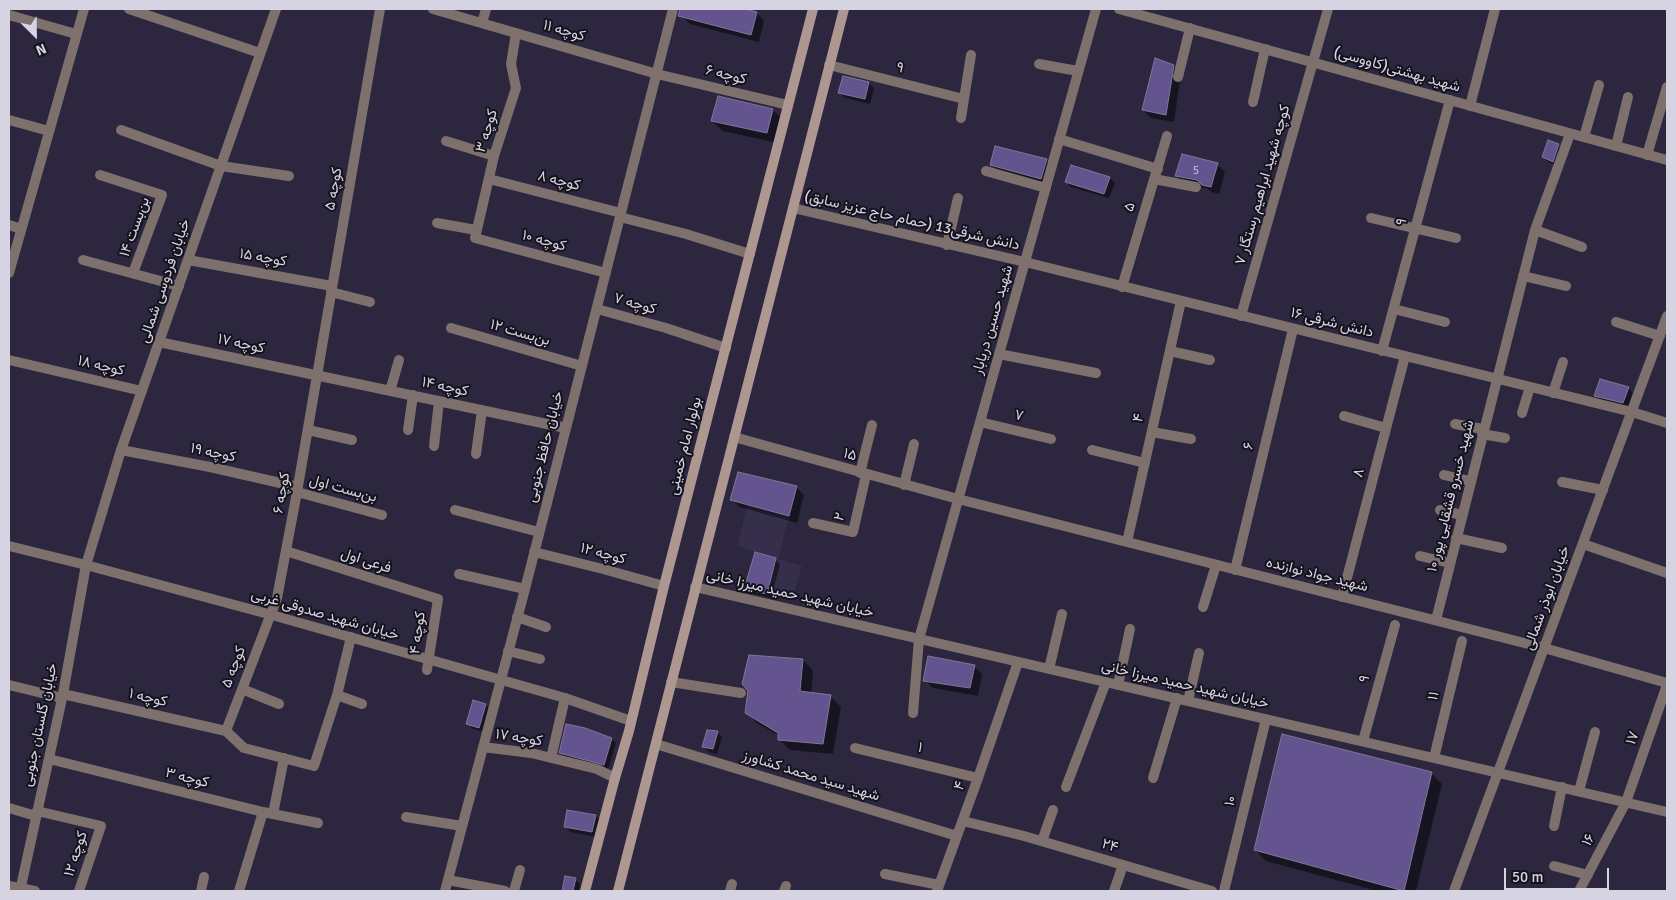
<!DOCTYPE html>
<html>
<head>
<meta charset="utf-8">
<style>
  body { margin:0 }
  #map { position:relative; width:1676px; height:900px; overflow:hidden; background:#2c273e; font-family:Signika,sans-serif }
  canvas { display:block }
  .frame { position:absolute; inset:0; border:10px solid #d6d3e2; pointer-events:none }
  .north { position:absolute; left:10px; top:10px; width:50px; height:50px; -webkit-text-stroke:4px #14121c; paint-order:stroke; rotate:157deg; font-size:14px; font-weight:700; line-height:20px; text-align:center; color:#d6d3e2 }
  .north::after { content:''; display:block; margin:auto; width:18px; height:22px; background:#d6d3e2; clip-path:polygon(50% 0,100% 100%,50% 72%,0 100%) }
  .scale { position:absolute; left:1504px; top:868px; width:105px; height:22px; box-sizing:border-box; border:2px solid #d6d3e2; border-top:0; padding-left:6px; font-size:15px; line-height:18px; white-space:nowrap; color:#d6d3e2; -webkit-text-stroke:4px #14121c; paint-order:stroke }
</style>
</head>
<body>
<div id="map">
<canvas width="1676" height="900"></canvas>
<div class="frame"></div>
<div class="north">N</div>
<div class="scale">50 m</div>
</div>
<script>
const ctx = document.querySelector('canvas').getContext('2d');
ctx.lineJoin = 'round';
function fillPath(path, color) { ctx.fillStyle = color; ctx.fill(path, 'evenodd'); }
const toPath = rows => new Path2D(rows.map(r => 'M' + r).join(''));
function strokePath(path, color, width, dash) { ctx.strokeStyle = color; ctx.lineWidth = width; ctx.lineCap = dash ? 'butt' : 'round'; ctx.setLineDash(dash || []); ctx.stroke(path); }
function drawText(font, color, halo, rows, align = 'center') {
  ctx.font = font + ' Signika,Vazirmatn,sans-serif'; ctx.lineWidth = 4; ctx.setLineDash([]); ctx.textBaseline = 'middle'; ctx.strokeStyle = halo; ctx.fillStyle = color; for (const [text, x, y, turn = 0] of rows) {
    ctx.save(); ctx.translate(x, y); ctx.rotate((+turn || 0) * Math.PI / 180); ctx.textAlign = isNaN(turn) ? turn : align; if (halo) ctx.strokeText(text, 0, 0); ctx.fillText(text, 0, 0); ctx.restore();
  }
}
fillPath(toPath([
  [748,504,789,516,778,559,802,566,792,599,767,594,776,558,737,546]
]), '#352f4c');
fillPath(toPath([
  [684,9,740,9,757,13,764,21,759,42,690,24,682,16],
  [1173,66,1181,74,1174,122,1151,118,1143,110],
  [844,78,869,83,874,88,870,104,845,98,840,93],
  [719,97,773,110,783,120,777,143,723,131,712,121],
  [1558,145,1563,150,1558,166,1548,162,1543,157],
  [1046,160,1054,168,1049,186,999,172,991,165],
  [1217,164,1225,172,1219,194,1212,192,1206,188,1184,183,1176,176],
  [1110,178,1115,183,1109,198,1071,187,1066,182],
  [1628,388,1633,393,1628,407,1600,400,1595,395],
  [796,487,804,495,797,523,740,507,732,500],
  [775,559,780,564,771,598,750,593,745,588],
  [803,660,813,671,811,694,830,696,841,707,833,754,790,750,779,739,779,736,757,723,746,712],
  [974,666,982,674,978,696,933,688,925,680],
  [474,701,486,705,491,710,484,732,473,729,468,724],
  [717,732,722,737,717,754,709,752,704,747],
  [612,739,616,743,608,769,565,757,561,752],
  [1431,773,1442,784,1416,891,1377,891,1266,861,1255,850],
  [596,816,601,821,597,837,570,832,565,826],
  [566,877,575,879,580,884,579,891,563,891]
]), '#0007');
const building = toPath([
  [680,9,745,9,757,12,751,35,678,16,680,9],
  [1155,58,1174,65,1166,115,1142,110,1155,58],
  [843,76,869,82,865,99,838,93,843,76],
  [718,96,773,109,767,133,711,121,718,96],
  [1548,140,1559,144,1553,162,1542,157,1548,140],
  [995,146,1047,159,1041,179,990,165,995,146],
  [1182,154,1218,163,1211,187,1202,185,1197,180,1175,176,1182,154],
  [1071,165,1110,177,1104,194,1065,182,1071,165],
  [1600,379,1629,387,1623,403,1594,396,1600,379],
  [738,472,797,486,789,516,730,500,738,472],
  [755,552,776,558,767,594,744,589,755,552],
  [749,655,803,659,800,691,831,695,823,744,778,740,778,733,745,713,748,691,742,684,749,655],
  [928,656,975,665,970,688,923,681,928,656],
  [473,700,486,704,479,728,466,724,473,700],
  [566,724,585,728,612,738,604,765,559,753,566,724],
  [707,730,718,731,713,749,702,747,707,730],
  [1282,734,1432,772,1404,891,1254,850,1282,734],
  [567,810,596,815,592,832,564,827,567,810],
  [565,876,576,878,573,891,562,891,565,876]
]);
fillPath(building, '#635490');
strokePath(building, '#7d7893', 1);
strokePath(toPath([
  [129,9,260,53],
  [433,9,657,74,788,105],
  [9,15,76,34],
  [482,23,486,9],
  [516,33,511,64,516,88,494,156,475,238,606,273],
  [1039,64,1078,71],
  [829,65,964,99],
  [1178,77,1190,28],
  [1253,102,1265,49],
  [1470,106,1495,9],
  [961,118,971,55],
  [9,120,49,131],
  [121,130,221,166,289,176],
  [1584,137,1599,85],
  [1059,139,1158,169],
  [446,141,494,156],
  [1616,146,1628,97],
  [1647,155,1667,87],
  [986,171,1046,188],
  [100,175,162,195,133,273],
  [489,179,621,213],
  [1154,179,1196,187],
  [793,208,1025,262,1632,412,1667,423],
  [620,217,686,234,750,254],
  [1371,218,1456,238],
  [437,223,476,230],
  [9,225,21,229],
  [1535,230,1582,247],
  [947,245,958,198],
  [83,260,179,286],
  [188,260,332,286],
  [9,273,84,9],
  [1523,276,1566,286],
  [1122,287,1167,136],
  [331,292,370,302],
  [597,309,666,328,726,348],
  [1394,309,1445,322],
  [1241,316,1328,9],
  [1616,322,1660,336],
  [451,328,582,366],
  [159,342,566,428],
  [1170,351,1210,360],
  [1382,351,1450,100],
  [999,354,1096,373],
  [9,360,142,391],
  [390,391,399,360],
  [1553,393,1563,362],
  [1522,413,1530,387],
  [1344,416,1386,428],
  [980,422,1051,439],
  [1455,424,1483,429],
  [308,430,352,440],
  [408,430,413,395],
  [1152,432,1191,439],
  [1482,434,1505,438],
  [734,437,958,499,1544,648,1667,683],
  [434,446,439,401],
  [121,450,210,467,298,487],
  [1092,450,1145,463],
  [476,454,482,410],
  [860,473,872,425],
  [1444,475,1470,481],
  [1562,482,1603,490],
  [904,485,914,444],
  [297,492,382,515],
  [455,510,539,532],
  [1440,510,1462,515],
  [813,523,853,532,866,475],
  [1456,538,1502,548],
  [1127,542,1181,301],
  [1583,544,1667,573],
  [286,551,438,599,427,670],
  [534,552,603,569,664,586],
  [1420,556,1450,563],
  [1235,570,1293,329],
  [459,574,525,589],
  [695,587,1667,812],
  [1342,597,1405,356],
  [1203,607,1216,565],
  [517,617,546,627],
  [1436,620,1535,230,1570,134],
  [508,651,540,659],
  [1049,669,1062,614],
  [671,682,741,693],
  [9,685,62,698],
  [1118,685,1130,629],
  [242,689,279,704],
  [63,694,226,731,244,748,314,766,337,695,351,637],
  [337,695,362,704],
  [1188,701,1199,653],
  [913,713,919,639,1096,9],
  [226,731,277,598,297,492,380,9],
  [1363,741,1395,625],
  [656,744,957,836],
  [483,747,531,753,597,769,615,778],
  [855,748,978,778],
  [551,758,565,698],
  [1434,758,1462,641],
  [49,759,263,812,318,823],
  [1153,778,1177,698],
  [1066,787,1106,682],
  [1579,791,1595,732],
  [9,808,36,816],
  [37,811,101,826,79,891],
  [273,814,284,758],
  [406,817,462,826],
  [963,821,1024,836,1212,891],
  [1554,826,1562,787],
  [1042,841,1053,810],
  [1554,866,1588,875],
  [885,874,939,885],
  [448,880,505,891],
  [20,891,63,694,86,565],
  [201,891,204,877],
  [239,891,263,812],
  [445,891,525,589,673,9],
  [514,891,520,870],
  [730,891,732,884],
  [784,891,786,886],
  [937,891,978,778,1018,662],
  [1114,891,1123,865],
  [1224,891,1266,719],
  [1579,891,1626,802,1667,685]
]), '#7e706c', 10);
strokePath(toPath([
  [1119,9,1667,160],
  [9,546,86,565,272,615,565,698,631,721],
  [86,565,121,450,276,9],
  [9,886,35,891],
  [1454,891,1667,316]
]), '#7e706c', 10);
strokePath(toPath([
  [585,891,615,778,629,731,664,586,813,9],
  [618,891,844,9]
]), '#ad9790', 10);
drawText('12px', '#b9b3ce', null, [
  ["5",1196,171]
]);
drawText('15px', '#d6d3e2', '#14121c', [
  ["کوچه ۱۱",564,31,16],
  ["۹",900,68,14],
  ["شهید بهشتی(کاووسی)",1397,70,16],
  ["کوچه ۶",726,75,14],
  ["کوچه ۳",487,131,-73],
  ["کوچه ۸",559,181,14],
  ["کوچه شهید ابراهیم رستگار ۷",1263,185,-74],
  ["کوچه ۵",334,189,-80],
  ["۵",1130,207,-73],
  ["دانش شرقی13 (حمام حاج عزیز سابق)",912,221,13],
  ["۹",1402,222,-75],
  ["بن‌بست ۱۴",135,227,-70],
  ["کوچه ۱۰",544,241,15],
  ["کوچه ۱۵",263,258,10],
  ["خیابان فردوسی شمالی",165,281,-71],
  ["کوچه ۷",635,304,16],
  ["شهید حسین دریابار",993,320,-74],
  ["دانش شرقی ۱۶",1332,323,14],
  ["بن‌بست ۱۲",520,333,16],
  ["کوچه ۱۷",241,344,12],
  ["کوچه ۱۸",101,366,13],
  ["کوچه ۱۴",445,387,12],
  ["۷",1019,416,13],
  ["۴",1139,418,-77],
  ["بولوار امام خمینی",685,446,-76],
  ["۶",1249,446,-76],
  ["خیابان حافظ جنوبی",545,447,-76],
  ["کوچه ۱۹",213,453,12],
  ["۱۵",850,455,16],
  ["۸",1359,473,-75],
  ["بن‌بست اول",343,489,15],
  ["کوچه ۶",282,493,-80],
  ["شهید خسرو قشقایی پور ۱۰",1451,496,-76],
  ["۲",840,517,-71],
  ["کوچه ۱۲",603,554,15],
  ["فرعی اول",366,561,18],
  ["شهید جواد نوازنده",1317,575,14],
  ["خیابان شهید حمید میرزا خانی",790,594,13],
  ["خیابان ابوذر شمالی",1547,598,-70],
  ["خیابان شهید صدوقی غربی",325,615,16],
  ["کوچه ۴",418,633,-82],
  ["کوچه ۵",234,667,-69],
  ["۹",1365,679,-75],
  ["خیابان شهید حمید میرزا خانی",1185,685,13],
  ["۱۱",1434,696,-76],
  ["کوچه ۱",148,698,13],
  ["خیابان گلستان جنوبی",40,725,-78],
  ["کوچه ۱۷",519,738,9],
  ["۱۷",1633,738,-71],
  ["۱",920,748,14],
  ["شهید سید محمد کشاورز",811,776,17],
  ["کوچه ۳",187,778,14],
  ["۴",960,786,-70],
  ["۱۰",1231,801,-76],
  ["۱۶",1589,840,-62],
  ["۲۴",1110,846,16],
  ["کوچه ۱۲",76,854,-72]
]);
</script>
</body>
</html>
